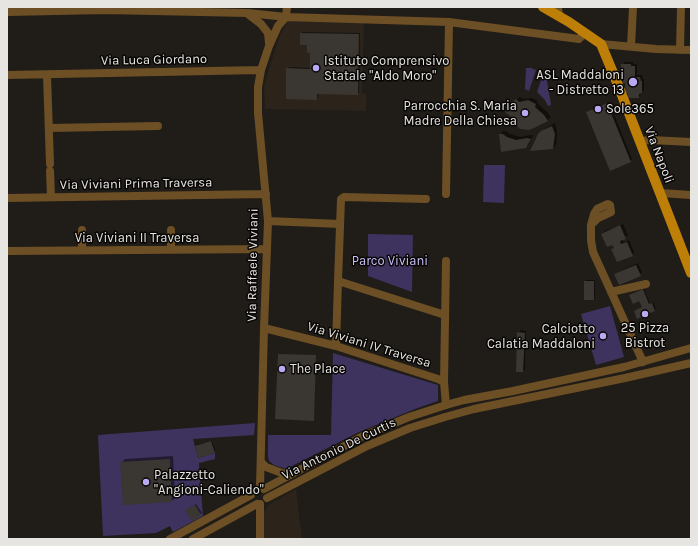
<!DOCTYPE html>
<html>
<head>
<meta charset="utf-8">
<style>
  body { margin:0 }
  #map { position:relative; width:698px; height:546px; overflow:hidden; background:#201c18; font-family:Karla,sans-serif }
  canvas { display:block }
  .frame { position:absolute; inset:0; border:8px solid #e7e5e2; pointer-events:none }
</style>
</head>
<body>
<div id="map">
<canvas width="698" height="546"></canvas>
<div class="frame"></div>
</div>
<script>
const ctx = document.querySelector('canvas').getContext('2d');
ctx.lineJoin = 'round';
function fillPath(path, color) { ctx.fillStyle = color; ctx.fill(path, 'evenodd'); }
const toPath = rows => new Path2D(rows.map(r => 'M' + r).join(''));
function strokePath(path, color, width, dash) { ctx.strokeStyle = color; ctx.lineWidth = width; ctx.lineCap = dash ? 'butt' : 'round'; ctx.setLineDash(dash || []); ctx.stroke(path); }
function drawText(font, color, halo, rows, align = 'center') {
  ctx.font = font + ' Karla,sans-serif'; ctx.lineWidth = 3; ctx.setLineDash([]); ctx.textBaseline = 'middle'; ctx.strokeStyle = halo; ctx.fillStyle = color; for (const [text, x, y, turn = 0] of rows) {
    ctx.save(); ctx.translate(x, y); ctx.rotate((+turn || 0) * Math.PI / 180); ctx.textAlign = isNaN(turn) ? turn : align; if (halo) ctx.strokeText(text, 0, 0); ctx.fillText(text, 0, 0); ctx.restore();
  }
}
fillPath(toPath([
  [289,20,364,22,362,93,366,94,366,111,265,109,264,87,267,75,280,35],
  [296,489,302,539,263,539,263,514,265,510,270,504]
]), '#2c241b');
fillPath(toPath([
  [526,68,531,68,536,70,529,91,525,89],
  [545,69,551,105,548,106,545,100,537,92],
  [484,165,505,165,504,203,483,202],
  [368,234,413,235,412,292,368,276],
  [610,306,624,357,596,365,581,314],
  [333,353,438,385,438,401,415,409,359,432,286,469,274,465,269,461,268,457,268,435,331,435],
  [255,423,254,435,193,439,198,458,215,453,215,459,199,463,203,516,173,532,170,526,156,533,103,536,98,435]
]), '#3e335f');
fillPath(toPath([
  [303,32,360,33,359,92,357,94,318,93,318,98,316,99,287,69,289,67,311,68,311,52,308,44,301,34],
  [625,62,633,62,633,64,637,64,637,75,642,75,643,79,644,79,644,90,639,97,622,65],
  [520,97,523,99,532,98,538,101,537,103,547,112,551,117,547,120,534,127,514,101],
  [609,102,632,159,630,161,587,112,590,110],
  [555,123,557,130,557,136,556,145,553,148,539,134,546,128],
  [503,131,506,131,510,134,520,137,531,135,533,135,529,144,526,147,500,135],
  [623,224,628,235,622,239,624,243,629,240,634,252,632,255,612,249,614,247,602,234,605,231],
  [638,263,642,272,640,275,615,274,618,272],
  [586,280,595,280,595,298,594,299,585,281],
  [644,288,650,304,653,302,656,309,638,318,635,311,643,307,640,300,630,295],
  [521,330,526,331,525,369,523,371,518,333],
  [212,441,215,450,214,452,197,445],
  [173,456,175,498,172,501,124,504,122,462,125,459],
  [196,504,202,513,200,514,188,509]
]), '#0007');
fillPath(toPath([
  [300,33,359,34,358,95,317,94,317,100,286,99,286,68,310,69,310,53,307,53,307,45,300,45],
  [621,64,631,64,631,66,635,66,635,77,640,77,641,81,642,81,642,93,639,94,639,98,628,98,628,93,626,93,625,83,623,83,623,77,621,77],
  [516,99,519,102,528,100,536,104,535,107,544,115,548,121,534,128,529,130,520,129,516,125,513,118,505,112,509,104],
  [607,103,631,162,610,171,586,112],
  [552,126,555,134,553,149,530,151,538,134,541,131],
  [499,134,503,134,507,137,516,140,527,138,531,139,526,148,501,152],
  [620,225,626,239,620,241,621,244,627,242,633,256,617,262,611,249,614,248,612,245,607,247,601,234],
  [636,265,641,276,619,285,614,274],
  [584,281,594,281,594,300,584,300],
  [643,289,649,304,652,303,655,311,637,319,634,311,642,307,639,301,633,304,629,295],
  [517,332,525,333,523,372,516,372],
  [278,354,316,355,314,421,275,419],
  [211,441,215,453,198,458,195,446],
  [170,459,172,502,123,505,120,462],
  [195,505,201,515,192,521,185,510]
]), '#3a3631');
strokePath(toPath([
  [558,7,559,16],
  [7,12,106,10,248,13,286,17,449,22,579,39,585,33],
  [248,14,261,24,268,33,269,43],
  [601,44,656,49,691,50],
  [631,46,633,7],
  [680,50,681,7],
  [7,75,261,70],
  [47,75,50,164],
  [49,128,158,126],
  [640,141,651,140,691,142],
  [50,171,51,197],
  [660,193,691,195],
  [446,194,449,22],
  [7,198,266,194],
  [426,199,344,197,341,199,338,281,445,315],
  [268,221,340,224],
  [591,225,598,218,611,212,610,205,608,204,597,209,594,214,591,225,591,240,593,252,643,362],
  [82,230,82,250],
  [171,230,171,249],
  [7,251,267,249],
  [611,292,646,284],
  [264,328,336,346,438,379,444,382,446,405],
  [336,346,338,281],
  [444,382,446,261],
  [261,462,266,467,282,473,291,474],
  [260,487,264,328,268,221,258,113,258,87,261,70,269,46,278,26,286,17,287,7],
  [264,489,363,436,409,417,446,405,464,400,513,391,624,367,691,348],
  [267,498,367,446,410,428,445,417,474,409,625,378,691,363],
  [170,539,251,495],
  [193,539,257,504],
  [260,539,260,504]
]), '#6c4f24', 8);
strokePath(toPath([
  [543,7,569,22,601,44,618,85,691,273]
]), '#bd7f07', 10);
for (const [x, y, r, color] of [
  [316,68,4,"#baaaf6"],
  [633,82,5,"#baaaf6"],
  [598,109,4,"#baaaf6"],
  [525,113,4,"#baaaf6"],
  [645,314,4,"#baaaf6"],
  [603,336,4,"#baaaf6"],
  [282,369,4,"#baaaf6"],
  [146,482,4,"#baaaf6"]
]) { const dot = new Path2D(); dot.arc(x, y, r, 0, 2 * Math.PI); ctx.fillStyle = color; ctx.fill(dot); strokePath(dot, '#080705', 1.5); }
drawText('13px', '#e7e5e2', '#080705', [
  ["Via Luca Giordano",154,60,-1],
  ["Via Napoli",659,155,69],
  ["Via Viviani Prima Traversa",136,184,-1],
  ["Via Viviani II Traversa",137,238],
  ["Via Raffaele Viviani",253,265,-89],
  ["Via Viviani IV Traversa",369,345,17],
  ["Via Antonio De Curtis",339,449,-26]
]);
drawText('13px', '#e7e5e2', '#080705', [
  ["Istituto Comprensivo",324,61],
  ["Statale \"Aldo Moro\"",324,76],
  ["ASL Maddaloni",624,75,"right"],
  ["- Distretto 13",624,90,"right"],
  ["Parrocchia S. Maria",517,106,"right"],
  ["Madre Della Chiesa",517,121,"right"],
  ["Sole365",606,109],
  ["25 Pizza",645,328,"center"],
  ["Bistrot",645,343,"center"],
  ["Calciotto",595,329,"right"],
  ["Calatia Maddaloni",595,344,"right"],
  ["The Place",290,369],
  ["Palazzetto",154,475],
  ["\"Angioni-Caliendo\"",154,490]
], 'left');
drawText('13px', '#ccc1f8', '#080705', [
  ["Parco Viviani",390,261]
]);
</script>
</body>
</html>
